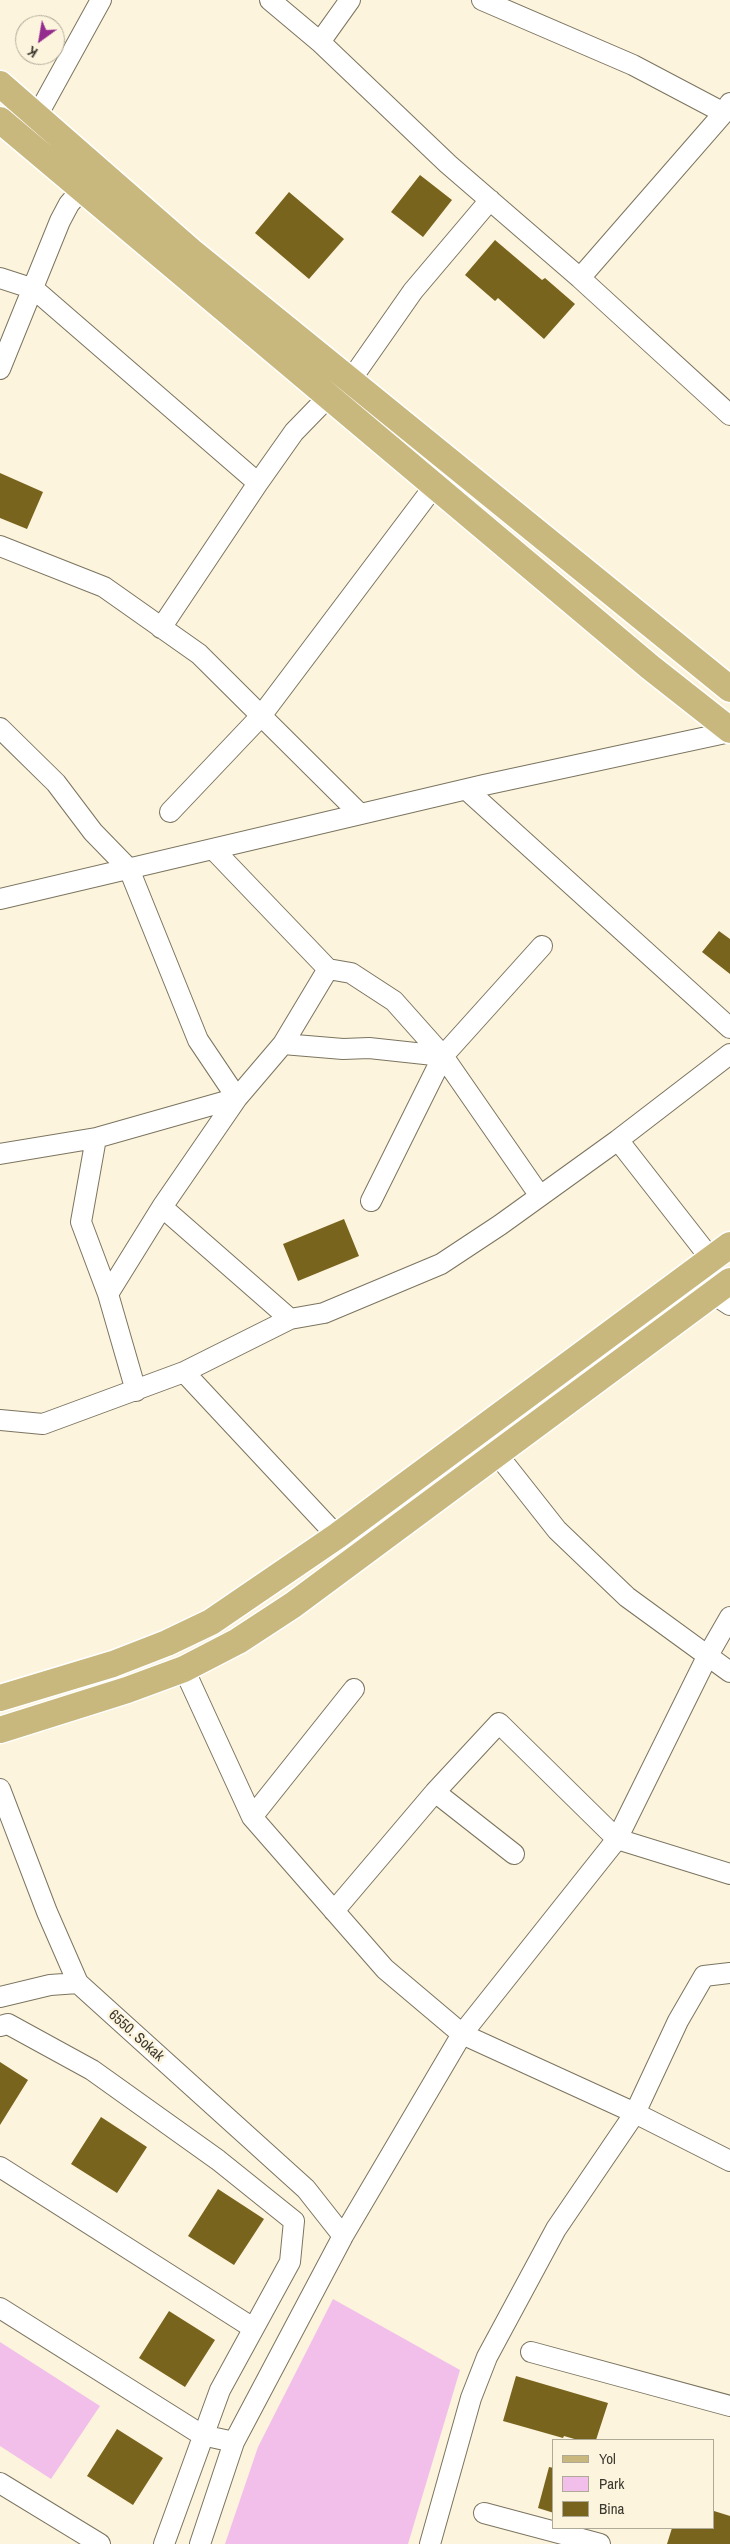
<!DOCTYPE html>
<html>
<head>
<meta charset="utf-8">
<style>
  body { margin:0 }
  #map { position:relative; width:730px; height:2544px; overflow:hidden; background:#fcf4dd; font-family:"Archivo Narrow",sans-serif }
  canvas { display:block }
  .legend { position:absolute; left:552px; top:2439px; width:162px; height:90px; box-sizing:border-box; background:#fcf4dd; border:1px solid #afa997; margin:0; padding:6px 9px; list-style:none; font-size:15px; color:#3b382f }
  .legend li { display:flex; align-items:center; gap:10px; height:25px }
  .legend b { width:25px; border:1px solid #afa997 }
  .north { position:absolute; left:15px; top:15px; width:50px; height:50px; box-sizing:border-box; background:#fcf4dd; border:1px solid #afa997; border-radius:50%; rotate:212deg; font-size:14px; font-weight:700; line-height:20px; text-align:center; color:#3b382f }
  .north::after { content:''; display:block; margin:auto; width:18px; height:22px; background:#952b8e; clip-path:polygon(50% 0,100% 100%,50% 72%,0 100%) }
</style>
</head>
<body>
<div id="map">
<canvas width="730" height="2544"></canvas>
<ul class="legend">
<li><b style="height:6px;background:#c9b87e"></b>Yol</li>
<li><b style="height:14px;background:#f2bfeb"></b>Park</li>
<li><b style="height:14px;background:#79641e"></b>Bina</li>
</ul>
<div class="north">K</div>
</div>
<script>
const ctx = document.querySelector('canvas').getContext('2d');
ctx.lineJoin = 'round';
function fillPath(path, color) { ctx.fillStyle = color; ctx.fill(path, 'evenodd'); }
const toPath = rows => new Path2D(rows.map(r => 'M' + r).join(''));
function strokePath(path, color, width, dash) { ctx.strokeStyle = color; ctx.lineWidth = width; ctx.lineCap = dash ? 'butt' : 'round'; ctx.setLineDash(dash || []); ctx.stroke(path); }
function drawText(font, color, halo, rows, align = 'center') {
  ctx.font = font + ' "Archivo Narrow",sans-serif'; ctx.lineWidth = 5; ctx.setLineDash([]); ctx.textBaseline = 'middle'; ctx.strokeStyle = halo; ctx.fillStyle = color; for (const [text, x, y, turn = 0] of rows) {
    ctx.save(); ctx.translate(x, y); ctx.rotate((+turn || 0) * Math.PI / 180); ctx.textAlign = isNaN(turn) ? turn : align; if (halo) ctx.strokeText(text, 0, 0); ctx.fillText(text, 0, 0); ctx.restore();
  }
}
fillPath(toPath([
  [333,2299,460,2370,408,2544,225,2544,258,2447],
  [0,2342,100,2406,51,2479,0,2446]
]), '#f2bfeb');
fillPath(toPath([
  [420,175,452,200,423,237,391,212],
  [289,192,344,239,309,279,255,233],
  [495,240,542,280,545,278,575,304,544,339,498,298,495,301,465,275],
  [0,473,43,492,27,529,0,518],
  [719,931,730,939,730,974,702,952],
  [344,1219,359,1256,298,1281,283,1244],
  [0,2062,28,2080,0,2125],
  [101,2117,147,2147,117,2193,71,2164],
  [218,2189,264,2219,234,2265,188,2236],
  [169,2311,215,2340,185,2387,139,2358],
  [516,2376,608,2403,596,2440,578,2440,564,2436,563,2438,503,2421],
  [117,2429,163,2458,133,2505,87,2476],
  [549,2467,554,2468,554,2513,538,2508],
  [714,2511,730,2516,730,2544,667,2544,672,2528,714,2528]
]), '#79641e');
const minor = toPath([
  [270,0,320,42,448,164,580,278,730,415],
  [482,0,633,65,724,113],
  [320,42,350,0],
  [37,116,101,0],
  [0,278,34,289,258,483,161,628],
  [580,278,722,115,730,103],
  [0,369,60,221,69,204,82,189],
  [350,381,413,291,490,200],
  [258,483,294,432,329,396],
  [0,546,104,587,199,654,360,814],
  [0,728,56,783,93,832,129,869,198,1040,237,1098,162,1207,108,1294],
  [467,790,730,1028],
  [170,812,261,716,435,485],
  [0,899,484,785,730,732],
  [328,969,351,973,394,1001,443,1056,540,1196],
  [283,1044,343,1049,369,1048,443,1056],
  [96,1138,81,1222,108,1294,136,1391],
  [618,1140,711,1259],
  [0,1154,96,1138,237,1098,283,1044,328,969,213,849],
  [371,1201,443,1056,542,946],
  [162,1207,290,1319],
  [713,1294,730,1305],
  [184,1372,337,1536],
  [0,1420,43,1424,184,1372,290,1319,324,1313,441,1264,500,1225,618,1140,730,1054],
  [497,1454,557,1530,627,1597,730,1672],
  [184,1669,252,1817,385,1969,462,2034,635,2113,730,2161],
  [0,1789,47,1912,78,1983,306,2189,343,2236],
  [435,1792,514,1854],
  [252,1817,354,1689],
  [334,1911,435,1792,499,1723,617,1839,730,1874],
  [0,1997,50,1985,78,1983],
  [0,2026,8,2024,92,2070,218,2160,294,2221,290,2262,220,2390,164,2544],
  [0,2167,253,2328],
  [0,2308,202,2435,234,2442],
  [531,2352,730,2406],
  [0,2483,100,2544],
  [484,2513,600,2544],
  [200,2544,234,2442,343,2236,462,2034,617,1839,707,1657,730,1617],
  [430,2544,471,2398,487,2357,556,2229,635,2113,678,2021,704,1976,730,1973]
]);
const major = toPath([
  [0,84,191,251,730,689],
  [0,120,650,667,730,730],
  [0,1698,113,1664,167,1643,211,1622,337,1536,730,1245],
  [0,1730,127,1690,184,1669,238,1641,293,1605,730,1281]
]);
strokePath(minor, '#7b745f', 22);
strokePath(major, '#fff', 29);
strokePath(minor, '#fff', 20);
strokePath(major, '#c9b87e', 26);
drawText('15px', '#3b382f', '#fcf4dd', [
  ["6550. Sokak",136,2036,42]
]);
</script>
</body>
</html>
